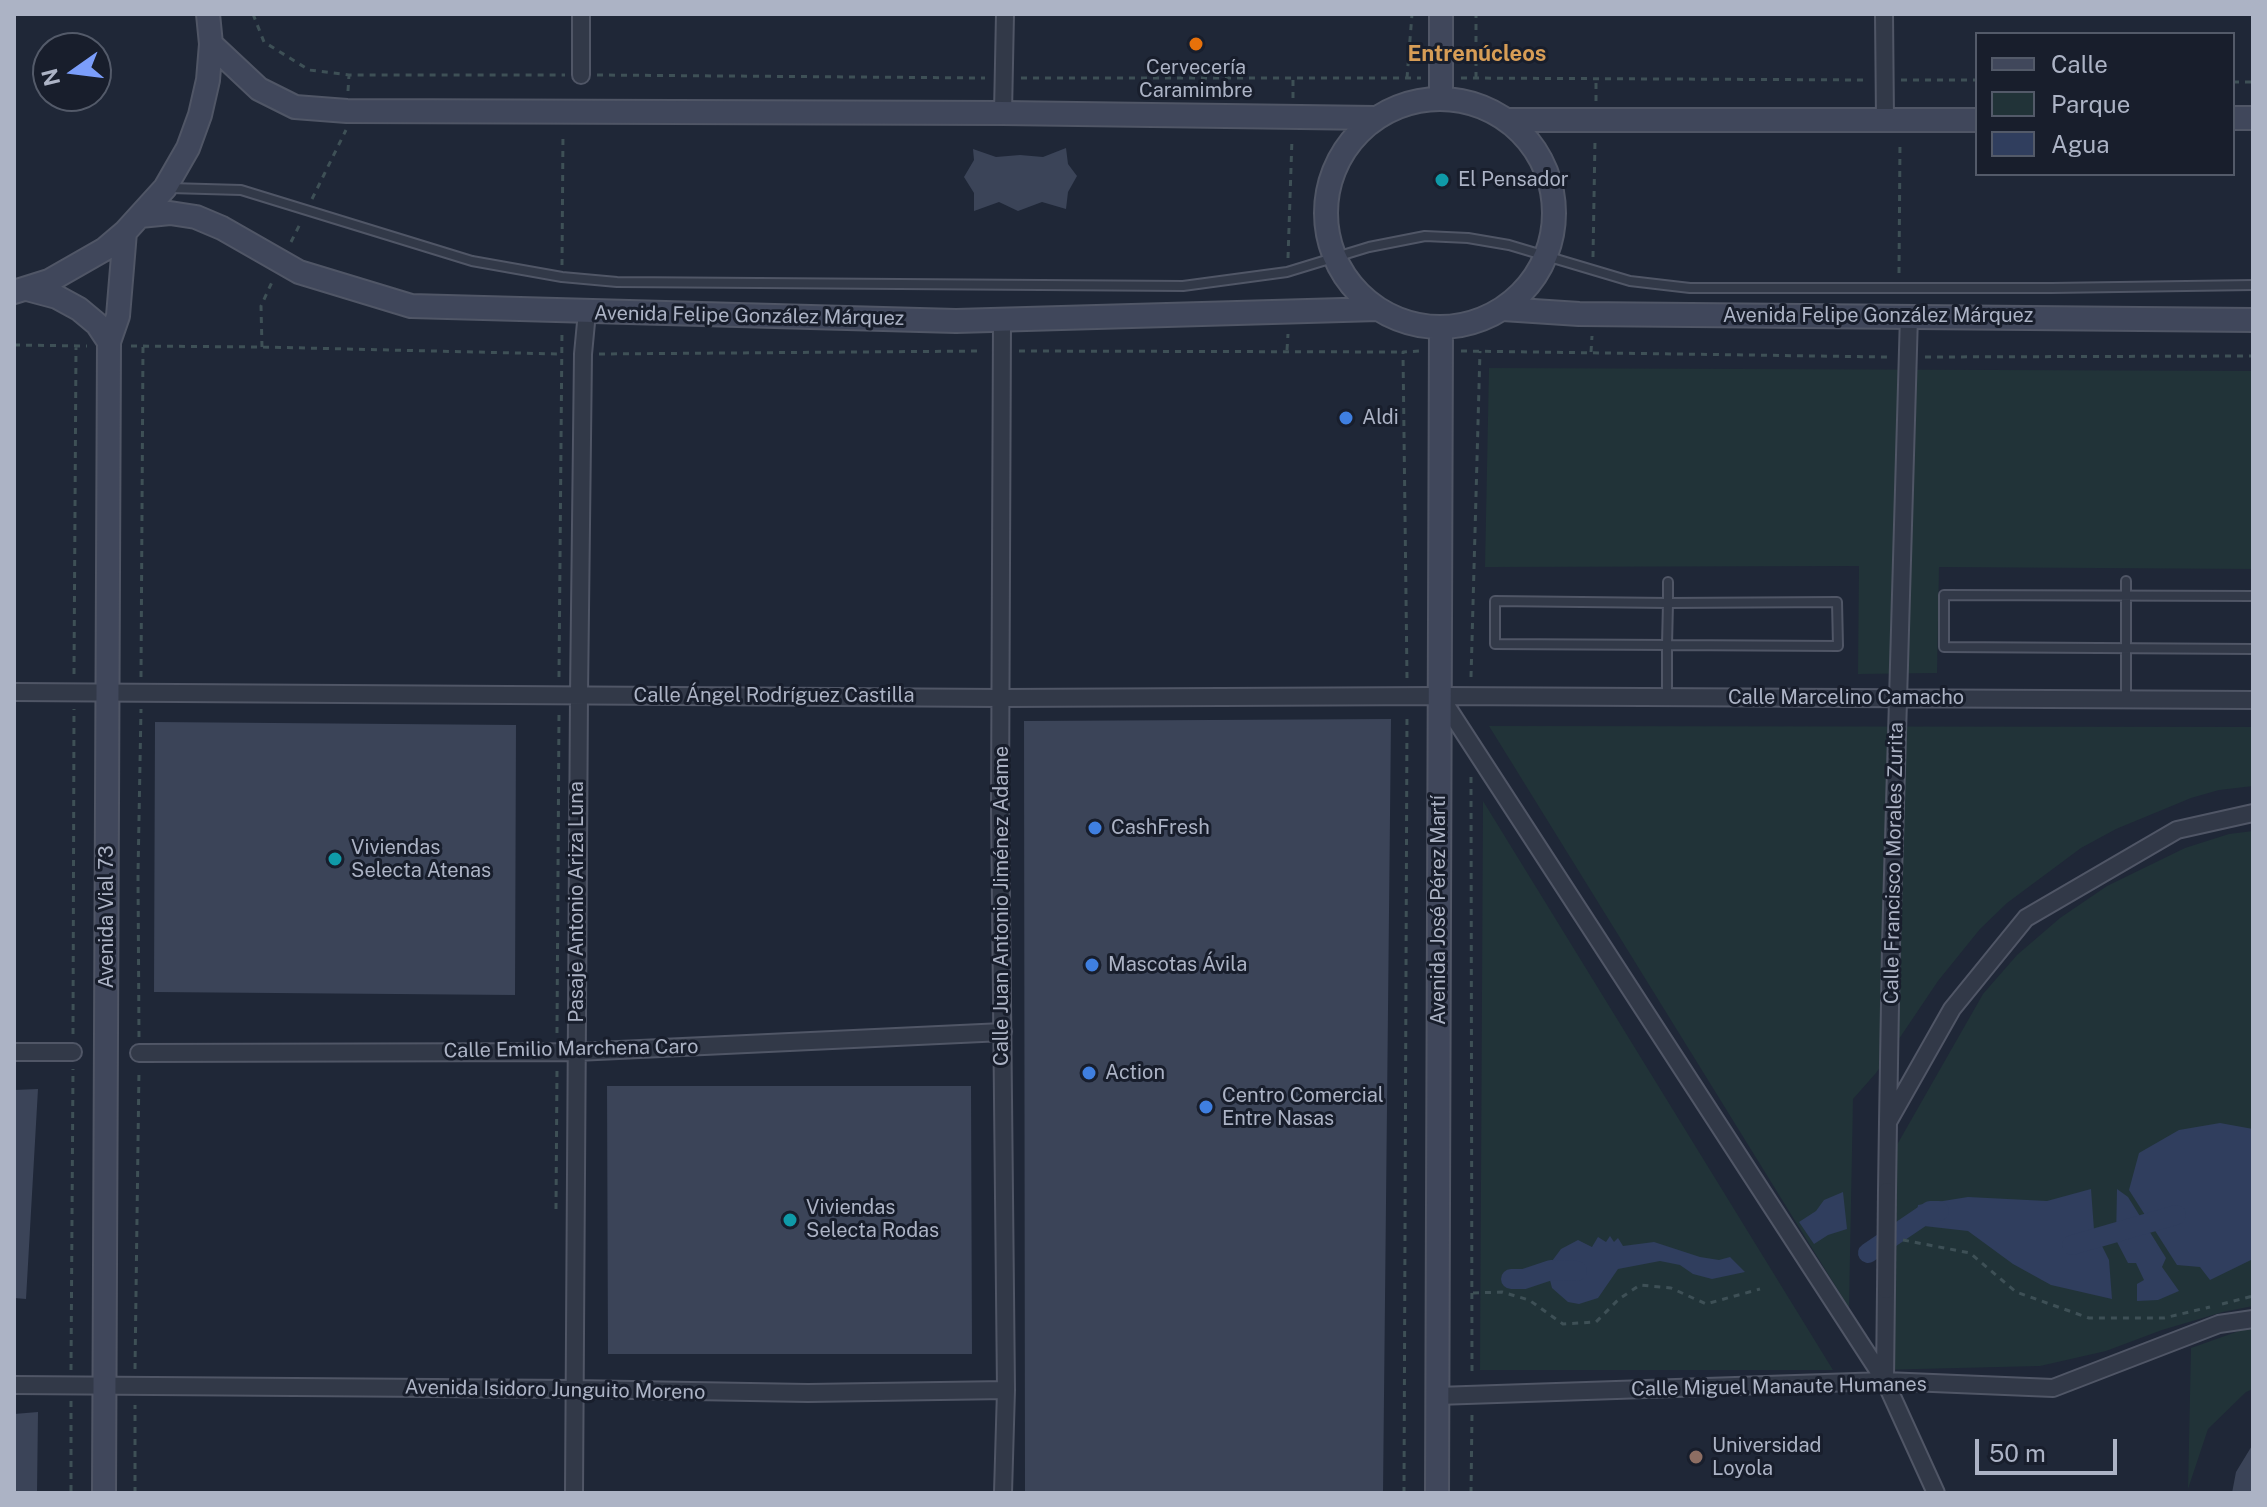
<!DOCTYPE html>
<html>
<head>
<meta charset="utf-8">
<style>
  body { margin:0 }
  #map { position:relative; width:2267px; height:1507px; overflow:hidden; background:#1f2737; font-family:"Public Sans",sans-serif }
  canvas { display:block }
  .frame { position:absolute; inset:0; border:16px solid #acb3c5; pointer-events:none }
  .legend { position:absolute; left:1975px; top:32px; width:260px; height:144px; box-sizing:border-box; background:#181e2c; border:2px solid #535a69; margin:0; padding:10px 14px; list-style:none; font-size:24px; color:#acb3c5 }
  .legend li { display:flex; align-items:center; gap:16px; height:40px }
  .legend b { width:40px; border:2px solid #535a69 }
  .north { position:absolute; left:32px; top:32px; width:80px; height:80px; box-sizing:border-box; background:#181e2c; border:2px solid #535a69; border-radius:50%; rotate:256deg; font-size:22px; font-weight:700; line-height:32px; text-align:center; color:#acb3c5 }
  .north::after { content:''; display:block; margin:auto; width:28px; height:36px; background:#7b9efb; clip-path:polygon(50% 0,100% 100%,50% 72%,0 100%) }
  .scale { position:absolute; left:1975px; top:1439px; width:142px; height:36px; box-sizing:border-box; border:4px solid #acb3c5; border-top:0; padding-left:10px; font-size:24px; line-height:28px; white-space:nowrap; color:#acb3c5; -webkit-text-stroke:6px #181e2c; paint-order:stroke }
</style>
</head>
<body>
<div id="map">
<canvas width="2267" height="1507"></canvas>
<div class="frame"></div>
<ul class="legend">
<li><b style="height:10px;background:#40475b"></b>Calle</li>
<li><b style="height:22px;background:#213338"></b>Parque</li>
<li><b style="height:22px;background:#303e5e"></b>Agua</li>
</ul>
<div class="north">N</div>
<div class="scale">50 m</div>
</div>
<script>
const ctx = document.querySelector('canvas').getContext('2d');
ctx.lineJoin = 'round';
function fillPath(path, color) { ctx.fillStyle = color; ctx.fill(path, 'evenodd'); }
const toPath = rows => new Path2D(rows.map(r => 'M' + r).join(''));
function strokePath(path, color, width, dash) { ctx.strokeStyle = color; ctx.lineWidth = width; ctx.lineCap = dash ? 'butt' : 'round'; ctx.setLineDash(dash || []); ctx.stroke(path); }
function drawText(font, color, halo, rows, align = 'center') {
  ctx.font = font + ' "Public Sans",sans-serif'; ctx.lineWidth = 6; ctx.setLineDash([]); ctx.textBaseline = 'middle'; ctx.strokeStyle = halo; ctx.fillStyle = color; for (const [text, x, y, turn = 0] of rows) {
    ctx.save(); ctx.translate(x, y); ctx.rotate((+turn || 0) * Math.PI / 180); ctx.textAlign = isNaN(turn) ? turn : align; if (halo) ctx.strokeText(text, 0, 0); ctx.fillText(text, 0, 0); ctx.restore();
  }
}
fillPath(toPath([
  [1489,368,2253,371,2253,569,1939,567,1937,673,1858,674,1859,566,1485,567],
  [1489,726,2253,727,2253,786,2219,790,2191,798,2116,829,2081,848,2007,903,1980,929,1938,981,1876,1073,1853,1099,1849,1308],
  [1483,801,1833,1370,1480,1370],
  [2253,831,2253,1306,2223,1312,2162,1330,2106,1351,2040,1366,1877,1370,1890,1157,1983,994,2017,955,2060,918,2107,886,2185,848,2229,834],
  [2253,1326,2253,1389,2246,1392,2208,1429,2188,1489,2191,1348]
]), '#213338');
fillPath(toPath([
  [2220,1123,2253,1129,2253,1259,2210,1280,2200,1267,2177,1265,2129,1190,2139,1153,2179,1130],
  [2091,1189,2094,1230,2109,1260,2112,1299,2051,1285,2013,1264,1968,1231,1915,1225,1918,1205,1968,1197,2047,1201],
  [2117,1189,2128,1197,2166,1258,2162,1267,2179,1291,2158,1300,2137,1301,2137,1284,2144,1280,2136,1263,2128,1263,2116,1240],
  [1843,1192,1847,1229,1828,1235,1814,1244,1799,1222,1816,1211,1824,1200],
  [1610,1236,1614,1242,1618,1238,1623,1246,1654,1242,1700,1257,1719,1260,1730,1257,1745,1272,1712,1279,1693,1274,1680,1265,1660,1261,1618,1269,1598,1298,1579,1304,1568,1302,1552,1288,1549,1276,1552,1261,1561,1249,1578,1240,1592,1247,1598,1237,1606,1242]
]), '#303e5e');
strokePath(toPath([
  [2072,1245,2176,1215],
  [1868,1253,1930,1211,1939,1211],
  [1511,1279,1524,1279,1551,1270,1577,1271]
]), '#303e5e', 20);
fillPath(toPath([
  [1066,148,1068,164,1077,176,1068,192,1066,209,1042,202,1018,211,999,202,974,211,974,193,964,177,974,160,973,149,996,157,1020,155,1043,157],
  [1391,719,1383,1493,1025,1493,1024,721],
  [155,722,516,725,515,995,154,992],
  [607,1086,971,1086,972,1354,608,1354],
  [38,1089,26,1299,14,1298,14,1090],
  [38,1412,37,1493,14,1493,14,1414],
  [2253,1444,2253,1493,2232,1493,2236,1472]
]), '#3b4458');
const lane = toPath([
  [170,188,241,190,472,261,562,277,617,282,1183,286,1287,272,1369,247,1425,236,1468,238,1509,245,1630,281,1690,288,2052,288,2253,285],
  [2253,596,1944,595,1944,647,2253,649],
  [1667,697,1667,645,1668,603,1495,601,1495,644,1667,645,1838,646,1837,602,1668,603,1668,582],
  [2126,699,2126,581]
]);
const street = toPath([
  [1884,14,1885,120],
  [581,75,581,14],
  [1003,113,1005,14],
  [1002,320,1000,807,1006,1390,1003,1493],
  [14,692,1002,698,1440,696,2253,700],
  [1440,696,1885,1381],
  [14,1052,73,1052],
  [139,1053,576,1052,1003,1032],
  [1888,1122,1891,945,1909,315],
  [1887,1191,1888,1122,1952,1009,2026,918,2177,830,2253,813],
  [1886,1290,1885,1381,1936,1493],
  [14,1385,574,1389,808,1393,1006,1390],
  [1437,1396,1885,1381,2053,1388,2219,1324,2253,1319],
  [574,1493,579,695,583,354,587,312]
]);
const secondary = toPath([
  [211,44,259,89,295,107,347,111,1003,113,1375,118],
  [1441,97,1441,14],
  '1326 213a114 114 0 1 1 228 0a114 114 0 1 1-228 0Z',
  [2233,118,2253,118],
  [1508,120,1977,120],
  [140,216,170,213,196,217,222,228,299,272,411,306,956,321,1378,309],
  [27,289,57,297,79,309,97,324,109,342],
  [14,292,49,281,105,249,125,232,165,188,188,148,200,115,208,80,211,44,208,14],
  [1503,309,1579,314,2253,320],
  [104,1493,109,342,118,316,125,232],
  [1437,1493,1441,327]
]);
strokePath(lane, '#505666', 12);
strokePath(street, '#505666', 20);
strokePath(secondary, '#505666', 26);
strokePath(toPath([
  [253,14,264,42,309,70,349,75,565,75],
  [597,75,985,78],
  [1021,78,1421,78],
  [1407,78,1412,14],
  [1461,78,1869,80],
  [1476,78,1476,14],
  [1901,80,1977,80],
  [2233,82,2253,82],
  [348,91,349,75],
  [1293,98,1293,78],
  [1596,101,1596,80],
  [312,199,346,130],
  [291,242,300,224],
  [1593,257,1595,140],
  [1288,258,1292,138],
  [562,265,563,133],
  [1899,273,1900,141],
  [14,345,87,346],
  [131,346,262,347,559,354],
  [262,347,261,306,272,282],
  [1287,350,1288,334],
  [1019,351,1403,352],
  [1461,351,1889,357],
  [1591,352,1592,336],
  [599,354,983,351],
  [1925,357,2253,356],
  [74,674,76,346],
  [141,677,143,346],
  [559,677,562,329],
  [1471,677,1480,351],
  [1407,678,1403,352,1421,351],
  [1471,777,1472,1377],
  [557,1033,559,713],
  [73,1034,74,709],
  [139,1037,138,874,141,709],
  [556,1209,557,1069],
  [1903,1240,1970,1253,2016,1292,2089,1318,2164,1318,2210,1307],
  [1473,1293,1502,1292,1529,1300,1563,1324,1596,1322,1619,1299,1640,1285,1671,1288,1706,1304,1760,1289],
  [2222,1304,2253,1296],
  [135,1369,139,1069],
  [71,1370,73,1069],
  [71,1401,71,1493],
  [135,1493,135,1405],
  [1404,1493,1407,713],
  [1471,1493,1472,1413]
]), '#3e5056', 3, [6, 6]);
strokePath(lane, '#323948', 8);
strokePath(street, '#323948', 16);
strokePath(secondary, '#40475b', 22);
const streetBridge = toPath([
  [1886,1290,1887,1191]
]);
strokePath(streetBridge, '#505666', 20, []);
strokePath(streetBridge, '#323948', 16);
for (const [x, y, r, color] of [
  [1196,44,8,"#e8710a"],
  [1442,180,8,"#0f9aa8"],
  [1346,418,8,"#3f7fe0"],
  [1095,828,8,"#3f7fe0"],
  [335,859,8,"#0f9aa8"],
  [1092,965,8,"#3f7fe0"],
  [1089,1073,8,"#3f7fe0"],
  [1206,1107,8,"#3f7fe0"],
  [790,1220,8,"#0f9aa8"],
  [1696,1457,8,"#8d6e63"]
]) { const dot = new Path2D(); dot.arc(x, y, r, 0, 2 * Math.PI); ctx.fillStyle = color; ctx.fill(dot); strokePath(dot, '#181e2c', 3); }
drawText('20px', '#acb3c5', '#181e2c', [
  ["Cervecería",1196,68,"center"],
  ["Caramimbre",1196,91,"center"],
  ["El Pensador",1458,180],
  ["Aldi",1362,418],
  ["CashFresh",1111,828],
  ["Viviendas",351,848],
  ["Selecta Atenas",351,871],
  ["Mascotas Ávila",1108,965],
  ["Action",1105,1073],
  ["Centro Comercial",1222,1096],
  ["Entre Nasas",1222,1119],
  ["Viviendas",806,1208],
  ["Selecta Rodas",806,1231],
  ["Universidad",1712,1446],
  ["Loyola",1712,1469]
], 'left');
drawText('20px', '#acb3c5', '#181e2c', [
  ["Avenida Felipe González Márquez",749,316,1],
  ["Avenida Felipe González Márquez",1878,316],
  ["Calle Ángel Rodríguez Castilla",774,696],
  ["Calle Marcelino Camacho",1846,698],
  ["Calle Francisco Morales Zurita",1894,863,-89],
  ["Pasaje Antonio Ariza Luna",577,902,-90],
  ["Calle Juan Antonio Jiménez Adame",1002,906,-90],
  ["Avenida José Pérez Martí",1439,910,-90],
  ["Avenida Vial 73",107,917,-90],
  ["Calle Emilio Marchena Caro",571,1049,-1],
  ["Calle Miguel Manaute Humanes",1779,1387,-1],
  ["Avenida Isidoro Junguito Moreno",555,1390,1]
]);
drawText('bold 22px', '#d79d56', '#181e2c', [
  ["Entrenúcleos",1477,54]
]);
</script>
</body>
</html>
